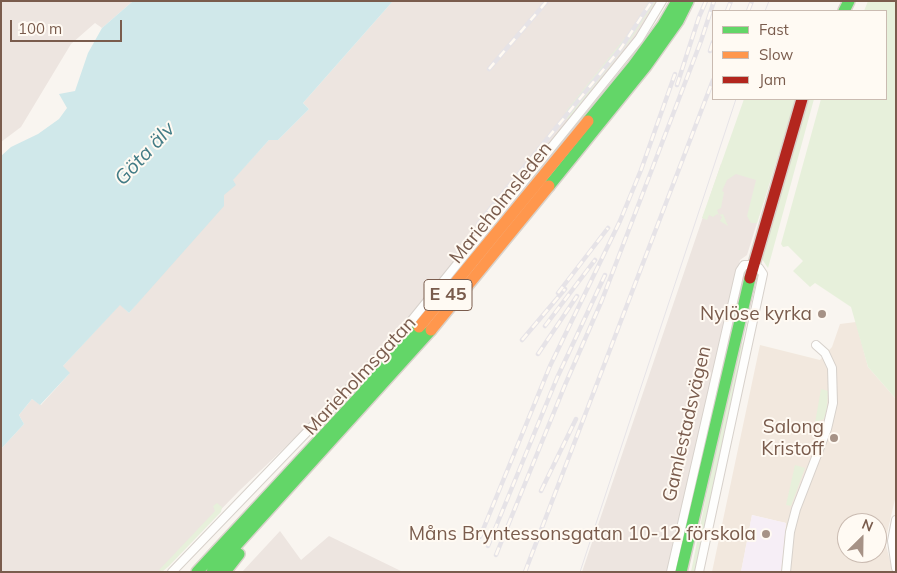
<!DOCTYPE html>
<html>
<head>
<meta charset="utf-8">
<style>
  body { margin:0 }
  #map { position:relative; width:897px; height:573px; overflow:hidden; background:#f9f5f0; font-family:Mulish,sans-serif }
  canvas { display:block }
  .frame { position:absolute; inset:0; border:2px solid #7a5c4d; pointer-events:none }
  .legend { position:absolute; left:712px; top:10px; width:175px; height:90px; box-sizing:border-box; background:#fffaf3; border:1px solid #cabbb1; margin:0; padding:6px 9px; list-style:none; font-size:15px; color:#7a5c4d }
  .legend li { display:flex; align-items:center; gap:10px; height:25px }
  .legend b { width:25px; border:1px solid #cabbb1 }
  .north { position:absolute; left:837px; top:513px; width:50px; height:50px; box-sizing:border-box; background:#fffaf3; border:1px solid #cabbb1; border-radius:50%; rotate:23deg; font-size:14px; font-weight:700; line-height:20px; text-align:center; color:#7a5c4d }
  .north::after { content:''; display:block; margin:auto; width:18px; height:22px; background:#a69286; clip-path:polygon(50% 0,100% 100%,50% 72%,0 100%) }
  .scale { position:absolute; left:10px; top:20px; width:112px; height:22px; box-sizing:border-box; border:2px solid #7a5c4d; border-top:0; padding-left:6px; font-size:15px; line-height:18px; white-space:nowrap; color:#7a5c4d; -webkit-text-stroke:4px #fffaf3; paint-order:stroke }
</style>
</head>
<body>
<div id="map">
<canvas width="897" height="573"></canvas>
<div class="frame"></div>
<ul class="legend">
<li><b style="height:6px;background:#63d668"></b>Fast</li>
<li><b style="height:6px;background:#ff974d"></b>Slow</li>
<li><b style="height:6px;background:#b3261e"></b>Jam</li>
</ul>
<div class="north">N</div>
<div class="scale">100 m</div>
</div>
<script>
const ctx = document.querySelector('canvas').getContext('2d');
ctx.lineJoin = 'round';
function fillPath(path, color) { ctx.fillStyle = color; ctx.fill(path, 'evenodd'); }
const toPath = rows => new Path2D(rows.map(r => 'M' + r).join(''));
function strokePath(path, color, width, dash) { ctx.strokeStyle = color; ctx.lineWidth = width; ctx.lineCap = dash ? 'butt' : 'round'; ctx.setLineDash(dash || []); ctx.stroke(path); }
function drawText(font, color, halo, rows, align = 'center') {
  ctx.font = font + ' Mulish,sans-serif'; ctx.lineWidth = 4; ctx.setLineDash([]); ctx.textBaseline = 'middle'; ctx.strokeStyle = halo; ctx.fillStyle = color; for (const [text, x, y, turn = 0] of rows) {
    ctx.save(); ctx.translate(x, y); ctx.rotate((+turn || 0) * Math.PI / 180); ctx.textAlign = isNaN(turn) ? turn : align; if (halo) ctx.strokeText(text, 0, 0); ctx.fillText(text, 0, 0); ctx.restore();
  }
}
fillPath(toPath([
  [856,322,868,367,896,399,896,495,885,542,893,572,781,572,786,523,752,515,741,572,712,572,760,345,820,360,832,347,840,324],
  [847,523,877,523,877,553,847,553]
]), '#f2e8de');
fillPath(toPath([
  [1,1,133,1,102,28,95,23,71,44,21,127,1,142],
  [393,1,659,1,637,38,410,319,336,399,239,491,160,572,1,572,1,449,24,424,19,415,32,399,41,405,69,374,62,367,120,304,129,313,224,194,232,180,269,140,278,140,309,109,303,103],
  [721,164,770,181,747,255,740,260,736,276,668,572,582,572],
  [280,531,301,560,329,536,403,572,242,572]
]), '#ede5e0');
fillPath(toPath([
  [752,515,786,523,781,572,741,572]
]), '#f6eef6');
fillPath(toPath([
  [649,1,655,2,631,39,568,119,565,118,566,111,632,29],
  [868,1,896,1,896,399,868,367,851,307,815,283,810,287,793,271,803,261,788,246,783,247,781,244,821,99,886,99,886,11,864,11],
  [744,99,796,99,757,223,751,223,747,216,756,180,736,174,727,180,722,191,724,192,721,208,717,210,719,215,723,214,728,226,720,221,722,217,721,216,717,214,713,217,709,215,707,220,702,218],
  [807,99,814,99,768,268,762,259,784,172],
  [743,342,745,343,696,572,691,572,732,367],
  [821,389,828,391,827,408,824,419,815,423],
  [795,465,805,468,791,506,786,505],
  [217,503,222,507,221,512,169,566,163,571,159,570,215,511,213,506]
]), '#e7f0db');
fillPath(toPath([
  [133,1,393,1,303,103,309,109,278,140,269,140,233,180,236,185,224,195,224,206,129,313,120,305,63,366,70,373,40,405,32,399,19,415,24,424,1,449,1,156,11,147,38,134,59,119,67,108,59,94,75,91,88,53,102,28]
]), '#d0e8ea');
const street = toPath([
  [896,520,892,541,896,568],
  [172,572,357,380,412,320,639,39,662,1],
  [671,572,740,271,744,265,753,265,759,268,763,274,699,572],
  [786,572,790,532,796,509,827,429,833,403,832,368,825,353,816,345]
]);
const fast = toPath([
  [844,11,849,1],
  [588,121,633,66,663,25,677,1],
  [549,186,646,66,678,21,688,1],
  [197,572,358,398,419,327],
  [212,572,431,330],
  [225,572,239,554],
  [681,572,750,278]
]);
const slow = toPath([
  [419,327,588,121],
  [431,330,549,186]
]);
const jam = toPath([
  [750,278,802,99]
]);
strokePath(street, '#d7d1cb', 10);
strokePath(fast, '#d9d2cb', 14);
strokePath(slow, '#d9d2cb', 14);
strokePath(jam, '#d9d2cb', 14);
strokePath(street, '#fefefd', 8);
strokePath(fast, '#63d668', 11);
strokePath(slow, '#ff974d', 11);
strokePath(jam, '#b3261e', 11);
strokePath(toPath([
  [765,11,769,1],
  [580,572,736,99]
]), '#e6e3e7', 1);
const rail = toPath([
  [727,11,731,1],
  [748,11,752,1],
  [710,51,713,42],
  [489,69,547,1],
  [677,85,699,17,706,1],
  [478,224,621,48,652,1],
  [558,293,608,228],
  [545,326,595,260],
  [522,340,565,289],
  [538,354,577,296],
  [541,491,576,419],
  [480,537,550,366,620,221,641,170,675,74],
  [488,546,557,378,605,275],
  [496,555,565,385,602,300,701,41,714,1],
  [525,572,713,80]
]);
strokePath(rail, '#e6e3e7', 4.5);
strokePath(rail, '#fffaf3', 2.5, [8]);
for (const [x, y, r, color] of [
  [822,314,5,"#a69286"],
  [834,438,5,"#a69286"],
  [766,534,5,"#a69286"]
]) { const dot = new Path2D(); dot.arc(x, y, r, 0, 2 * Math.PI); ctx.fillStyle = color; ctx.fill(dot); strokePath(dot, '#fffaf3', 2); }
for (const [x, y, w] of [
  [448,295,48]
]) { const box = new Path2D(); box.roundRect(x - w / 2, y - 15.5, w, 31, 4); ctx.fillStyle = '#fffaf3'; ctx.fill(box); strokePath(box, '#7a5c4d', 1); }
drawText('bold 18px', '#7a5c4d', null, [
  ["E 45",448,295]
]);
drawText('19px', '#7a5c4d', '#fffaf3', [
  ["Marieholmsleden",501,203,-51],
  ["Marieholmsgatan",360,376,-47],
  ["Gamlestadsvägen",687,424,-77]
]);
drawText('19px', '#7a5c4d', '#fffaf3', [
  ["Nylöse kyrka",812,314],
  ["Salong",824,427],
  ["Kristoff",824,449],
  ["Måns Bryntessonsgatan 10-12 förskola",756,534]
], 'right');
drawText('italic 20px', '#437c86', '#fffaf3', [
  ["Göta älv",145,154,-47]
]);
</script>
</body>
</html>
